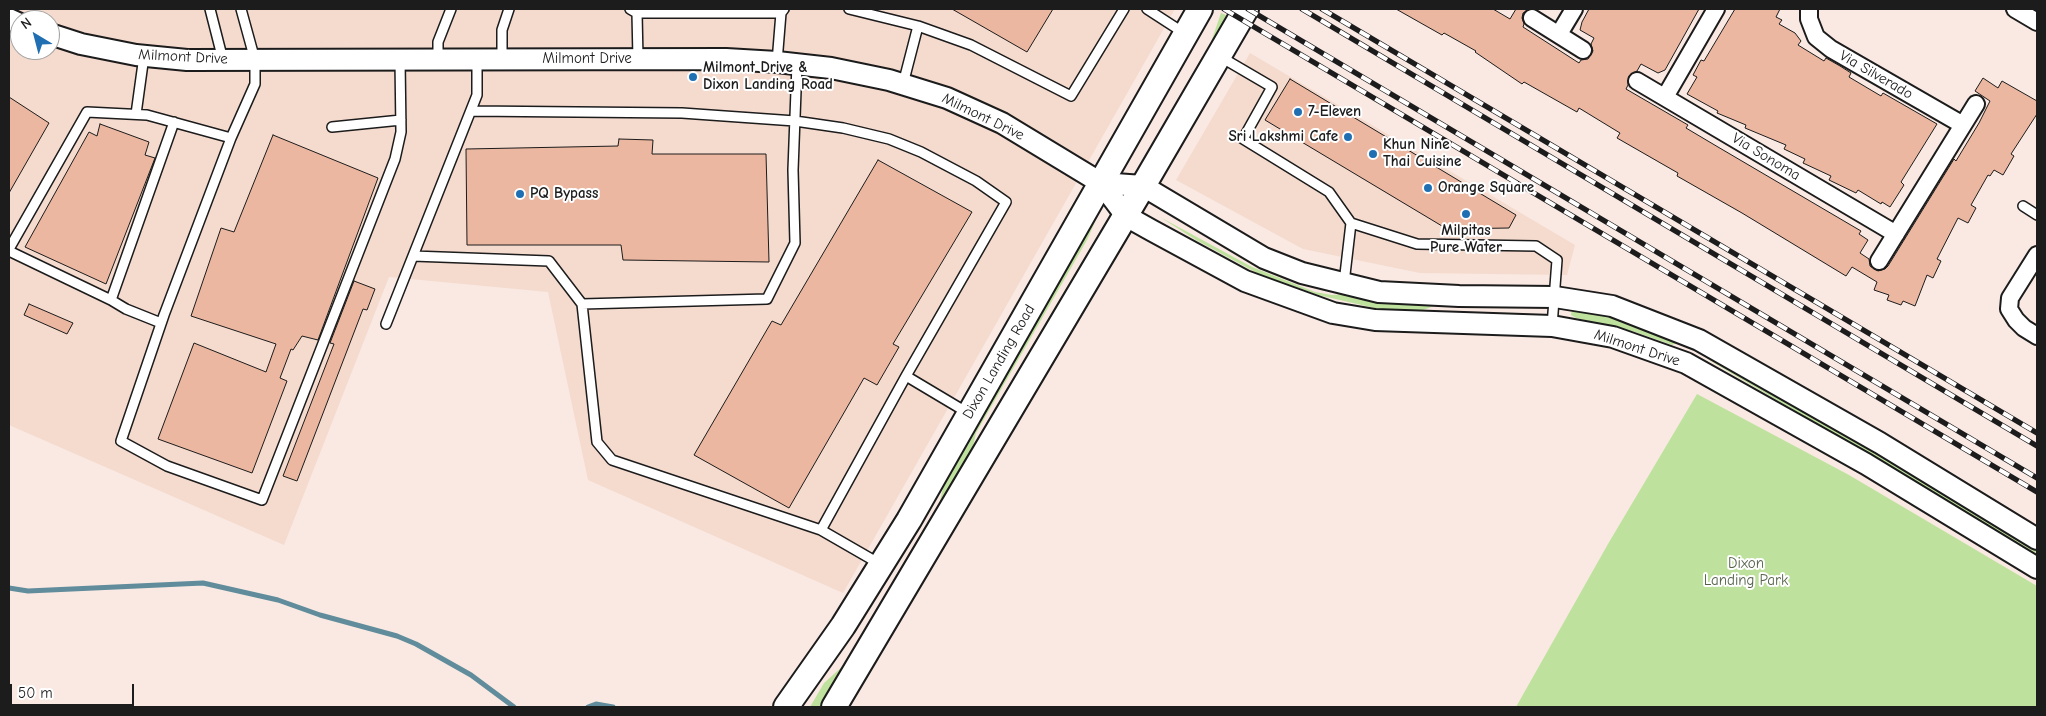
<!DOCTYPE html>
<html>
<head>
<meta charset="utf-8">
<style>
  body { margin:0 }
  #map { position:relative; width:2046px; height:716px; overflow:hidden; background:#f9e9e2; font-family:"Comic Neue",sans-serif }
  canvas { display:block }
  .frame { position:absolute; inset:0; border:10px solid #1c1c1c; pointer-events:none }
  .north { position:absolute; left:10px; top:10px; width:50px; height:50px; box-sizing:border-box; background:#fff; border:1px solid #a4a4a4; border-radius:50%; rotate:323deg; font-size:14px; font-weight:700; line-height:20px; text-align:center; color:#1c1c1c }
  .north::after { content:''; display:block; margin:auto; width:18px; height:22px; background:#1f6fb2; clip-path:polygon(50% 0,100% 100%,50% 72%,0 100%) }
  .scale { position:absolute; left:10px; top:684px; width:124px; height:22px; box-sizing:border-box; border:2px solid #1c1c1c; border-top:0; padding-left:6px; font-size:15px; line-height:18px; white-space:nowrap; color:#1c1c1c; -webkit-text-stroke:4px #fff; paint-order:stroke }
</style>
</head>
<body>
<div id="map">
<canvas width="2046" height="716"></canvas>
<div class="frame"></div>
<div class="north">N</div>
<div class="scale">50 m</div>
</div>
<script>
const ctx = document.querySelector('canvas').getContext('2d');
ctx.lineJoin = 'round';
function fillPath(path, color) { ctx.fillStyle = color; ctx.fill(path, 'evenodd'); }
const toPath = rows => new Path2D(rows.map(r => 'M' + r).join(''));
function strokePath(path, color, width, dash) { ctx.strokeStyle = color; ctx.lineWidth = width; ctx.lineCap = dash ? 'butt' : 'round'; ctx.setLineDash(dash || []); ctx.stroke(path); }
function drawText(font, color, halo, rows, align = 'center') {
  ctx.font = font + ' "Comic Neue",sans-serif'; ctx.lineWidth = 4; ctx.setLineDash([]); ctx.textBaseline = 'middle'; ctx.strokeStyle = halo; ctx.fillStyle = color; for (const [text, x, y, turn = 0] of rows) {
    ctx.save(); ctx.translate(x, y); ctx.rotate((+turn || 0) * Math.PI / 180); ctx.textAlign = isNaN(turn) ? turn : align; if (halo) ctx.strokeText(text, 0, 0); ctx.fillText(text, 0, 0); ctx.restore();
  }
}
fillPath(toPath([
  [9,9,1175,9,843,593,588,480,548,292,389,277,284,545,9,425],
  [20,20,50,20,50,50,20,50],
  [1250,53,1575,245,1567,275,1420,273,1303,249,1176,180]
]), '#f5dace');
fillPath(toPath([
  [1221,13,1226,15,1212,46,1146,156,1211,42],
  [1160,217,1252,267,1315,292,1332,295,1349,294,1488,304,1434,306,1423,310,1407,311,1379,309,1318,295,1257,273,1196,240],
  [1096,220,1087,240,976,433,970,460,938,510,945,479,1050,296,1093,222],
  [1572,309,1603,312,1679,342,1672,345,1635,332,1576,318,1571,315],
  [1709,357,1803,412,2037,540,2037,554,1709,360,1707,358],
  [1697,394,1849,475,2037,586,2037,707,1516,707,1608,544],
  [854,656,853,660,819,707,810,707,824,683]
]), '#bee29d');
strokePath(toPath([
  [9,588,28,591,203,583,278,600,320,615,397,636,416,644,471,675,514,707],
  [588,707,596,704,613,707]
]), '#608c9b', 5);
const building = toPath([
  [952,9,1053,9,1027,52,952,9],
  [1396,9,1493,9,1510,19,1516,9,1529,9,1523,13,1522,18,1524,24,1523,27,1579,63,1581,60,1588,59,1593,51,1591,44,1594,38,1580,30,1582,22,1589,9,1699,9,1665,70,1658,73,1641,64,1637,71,1629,76,1628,85,1626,89,1688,125,1686,128,1718,147,1861,231,1859,234,1868,240,1860,253,1869,259,1870,266,1878,271,1885,269,1888,266,1954,159,1956,161,1979,123,1990,101,1975,91,1983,78,1998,88,2002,81,2037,101,2037,114,2011,154,2014,156,2003,175,1994,170,1990,176,1988,175,1971,205,1976,208,1968,223,1958,218,1937,259,1941,261,1933,278,1927,275,1915,306,1903,301,1901,305,1887,300,1889,295,1874,290,1877,282,1852,267,1846,276,1742,213,1677,176,1678,173,1617,138,1620,133,1579,108,1577,112,1524,82,1522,84,1475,52,1476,51,1444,33,1442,35,1396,9],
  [1735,9,1780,9,1776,17,1782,20,1779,24,1795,33,1801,41,1798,45,1824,61,1826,58,1840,66,1851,73,1849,77,1881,96,1883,93,1937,124,1901,182,1904,185,1890,207,1882,202,1881,204,1858,190,1856,193,1829,180,1831,176,1803,163,1805,159,1784,149,1786,145,1745,128,1746,125,1717,113,1718,111,1687,94,1697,77,1693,75,1701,60,1704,61,1735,9],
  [1290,79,1516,215,1509,228,1447,229,1265,120,1290,79],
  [9,97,49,123,9,193,9,97],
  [100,124,149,142,145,155,155,158,106,284,25,247,89,132,97,136,100,124],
  [273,135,378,178,318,340,302,336,293,350,291,349,280,378,287,381,252,473,158,439,194,343,266,372,276,344,191,316,221,228,234,232,273,135],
  [619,139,653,140,652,154,766,154,769,262,623,260,621,245,467,245,466,149,618,146,619,139],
  [878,160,972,212,893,344,899,347,877,385,864,378,789,508,694,455,772,321,781,325,878,160],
  [354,281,375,289,367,310,363,309,297,481,283,476,334,344,330,343,354,281],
  [29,304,73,323,67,334,24,315,29,304]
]);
fillPath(building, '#ecb7a0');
strokePath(building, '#1c1c1c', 1);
const service = toPath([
  [210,9,223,60],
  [630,9,637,13,638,59],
  [849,9,918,26,971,45,1071,96,1124,9],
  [1147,9,1184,33],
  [637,13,781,13,784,9],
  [1219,56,1272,87,1243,139,1329,192,1351,223,1417,244,1536,246,1557,260,1552,326],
  [477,59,477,95,413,256,549,261,582,304,767,299,795,243,793,170,797,64],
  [502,59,502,30,509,9],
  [438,60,438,42,451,9],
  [777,62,781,13],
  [903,84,918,26],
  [471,111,682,113,795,121,843,128,889,139,921,152,976,181,1006,202,906,376,821,530,612,460,597,442,582,304],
  [136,114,144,56],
  [332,127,401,120],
  [231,138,255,84,255,60,241,9],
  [2023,206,2037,215],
  [9,249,87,112,147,115,231,138,164,315,121,441,167,466,262,500,395,159,401,132,400,60],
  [9,251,111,300,174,122],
  [1344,283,1351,223],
  [111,300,126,309,161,323],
  [386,324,413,256],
  [906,376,968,413],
  [821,530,880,564]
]);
const minor = toPath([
  [1809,9,1809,19,1816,37,1831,49,1963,125],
  [2015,9,2037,22],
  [1532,18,1583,50],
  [1559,34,1574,9],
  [1637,81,1896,234],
  [1665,97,1716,9],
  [2037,255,2010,298,2009,309,2016,320,2024,328,2037,336],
  [1879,261,1976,104]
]);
const tertiary = toPath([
  [9,19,20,24],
  [50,34,81,44,136,55,187,60,726,59,777,62,831,68,889,80,947,98,1002,123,1101,183,1126,216,1151,230,1245,281,1333,313,1375,320,1552,326,1613,337,1686,363,1866,464,2037,568],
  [1101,183,1143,186,1264,258,1302,273,1379,292,1459,296,1555,297,1612,306,1699,340,1880,443,2037,539]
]);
const secondary = toPath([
  [786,707,843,626,909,520,1200,9],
  [834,707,1143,186,1246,9]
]);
strokePath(service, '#1c1c1c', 12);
strokePath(minor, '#1c1c1c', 20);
strokePath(tertiary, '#1c1c1c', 24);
strokePath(secondary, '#1c1c1c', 28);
strokePath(service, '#fff', 9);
strokePath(minor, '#fff', 16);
strokePath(tertiary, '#fff', 20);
strokePath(secondary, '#fff', 24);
const rail = toPath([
  [1224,9,2037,492],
  [1248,9,2037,478],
  [1302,9,2037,446],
  [1322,9,2037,433]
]);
strokePath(rail, '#1c1c1c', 5.5);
strokePath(rail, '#fff', 4, [11]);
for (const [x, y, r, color] of [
  [693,77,5,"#1f6fb2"],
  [1298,112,5,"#1f6fb2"],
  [1348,137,5,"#1f6fb2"],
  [1373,154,5,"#1f6fb2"],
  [1428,188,5,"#1f6fb2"],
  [520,194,5,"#1f6fb2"],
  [1466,214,5,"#1f6fb2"]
]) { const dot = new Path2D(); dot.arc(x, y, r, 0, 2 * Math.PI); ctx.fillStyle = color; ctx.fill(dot); strokePath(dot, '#fff', 2); }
drawText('15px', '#1c1c1c', '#fff', [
  ["Milmont Drive",183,57,3],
  ["Milmont Drive",587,59],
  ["Via Silverado",1876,75,30],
  ["Milmont Drive",983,117,26],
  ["Via Sonoma",1766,157,31],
  ["Milmont Drive",1637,348,18],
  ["Dixon Landing Road",999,362,-60]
]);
drawText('bold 15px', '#1c1c1c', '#fff', [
  ["Milmont Drive &",703,68],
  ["Dixon Landing Road",703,85],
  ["7-Eleven",1308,112],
  ["Sri Lakshmi Cafe",1338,137,"right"],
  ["Khun Nine",1383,145],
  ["Thai Cuisine",1383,162],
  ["Orange Square",1438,188],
  ["PQ Bypass",530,194],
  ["Milpitas",1466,231,"center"],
  ["Pure Water",1466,248,"center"]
], 'left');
drawText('15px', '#556149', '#fff', [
  ["Dixon",1746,564],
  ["Landing Park",1746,581]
]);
</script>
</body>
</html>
